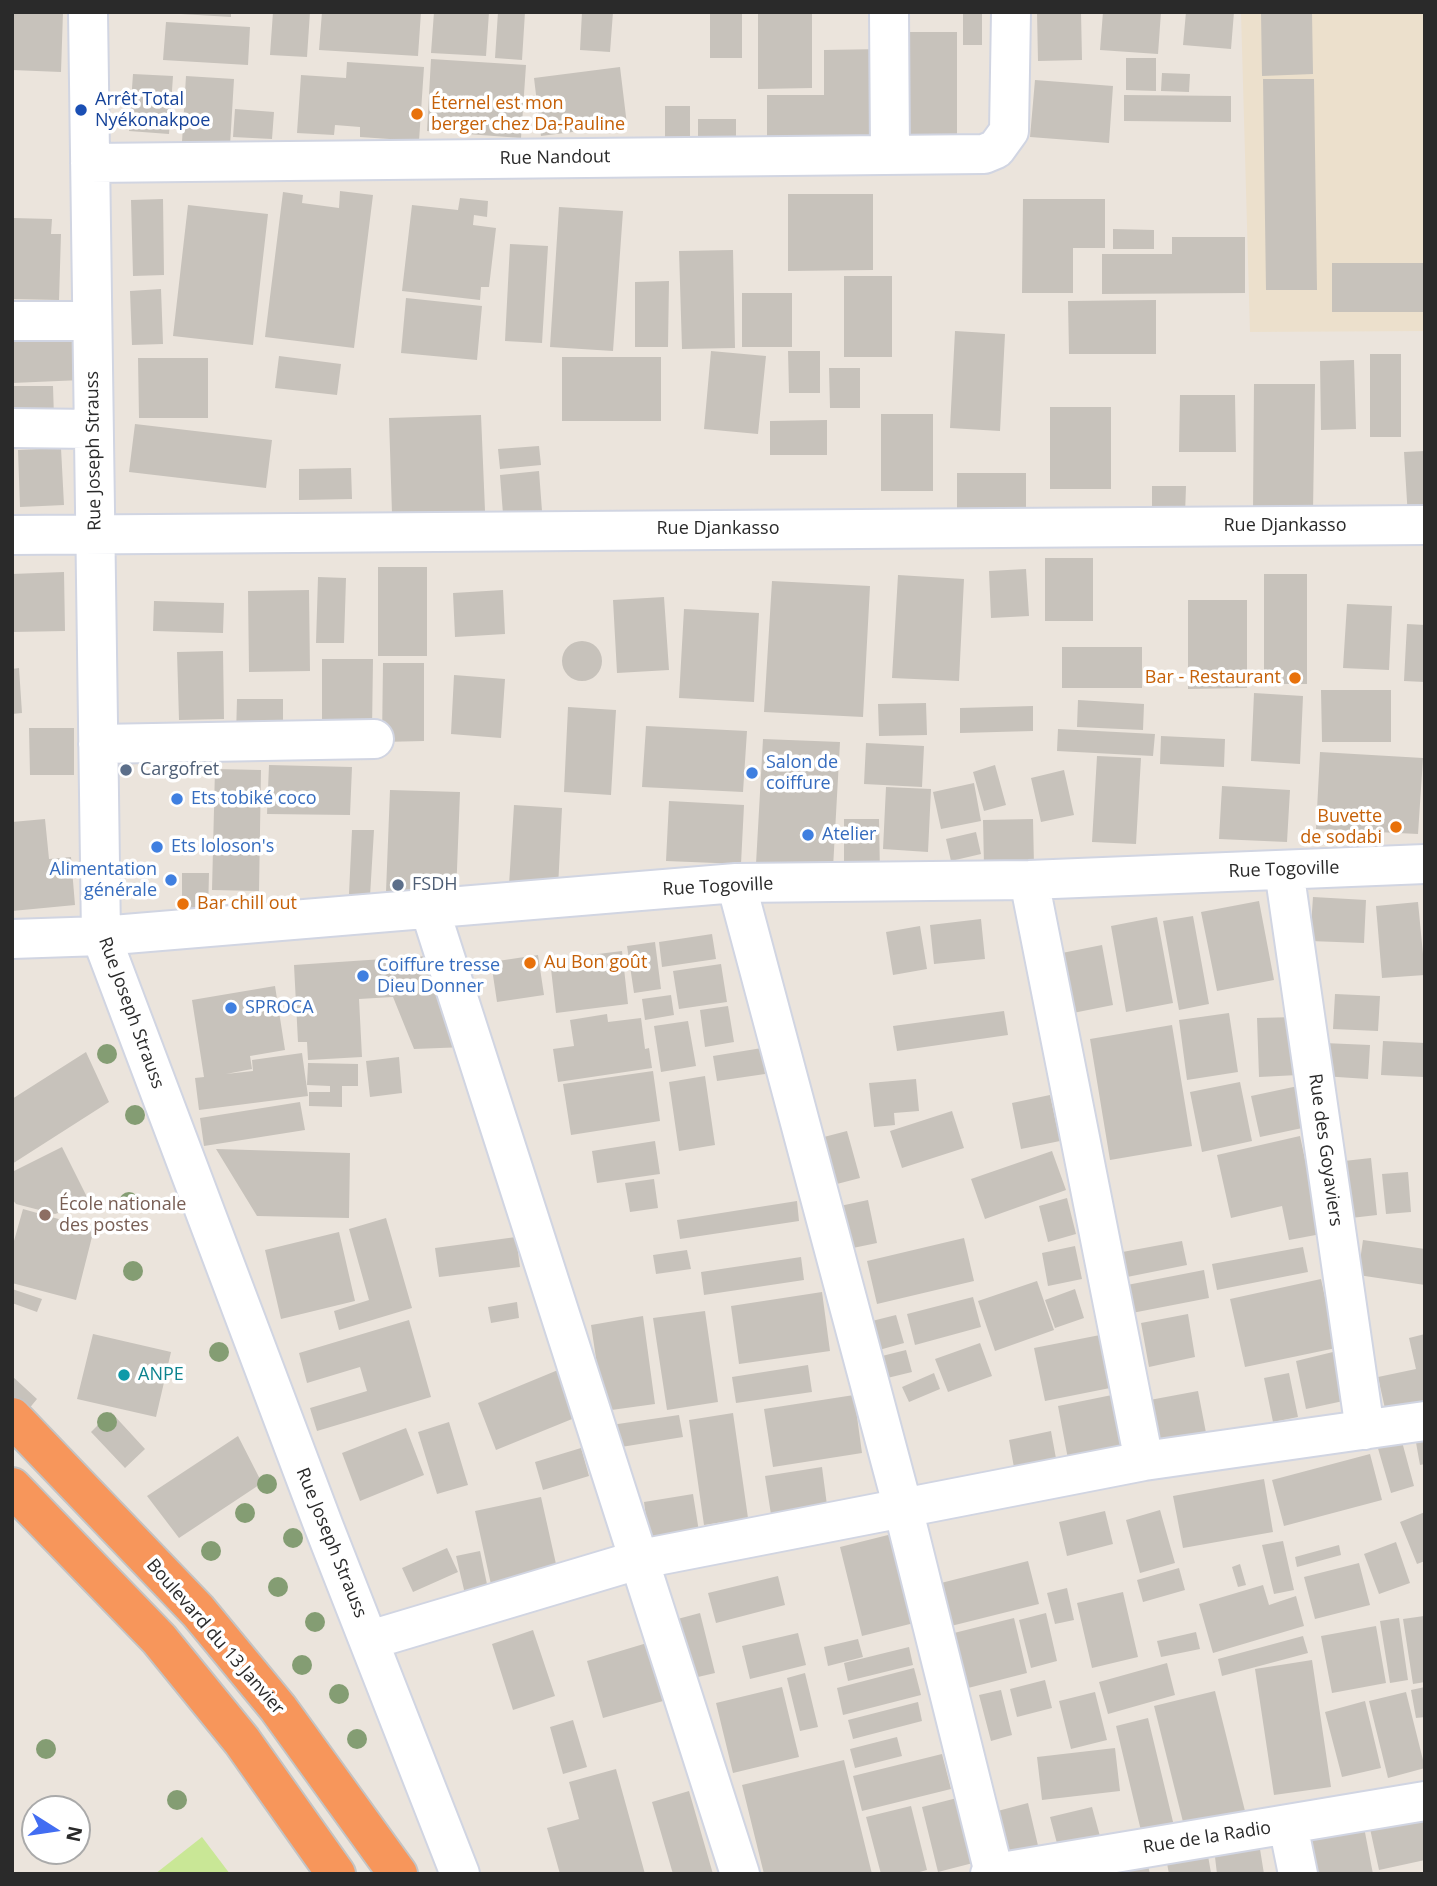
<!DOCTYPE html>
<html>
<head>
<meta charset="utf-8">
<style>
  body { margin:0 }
  #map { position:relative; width:1437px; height:1886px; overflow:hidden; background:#ebe4dc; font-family:"Open Sans",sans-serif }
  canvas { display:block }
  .frame { position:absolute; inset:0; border:14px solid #2a2a2a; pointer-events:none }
  .north { position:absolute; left:21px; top:1795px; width:70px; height:70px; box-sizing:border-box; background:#fff; border:2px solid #aaa; border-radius:50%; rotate:102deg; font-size:19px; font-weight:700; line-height:28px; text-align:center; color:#2a2a2a }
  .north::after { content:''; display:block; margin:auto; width:24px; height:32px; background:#426df2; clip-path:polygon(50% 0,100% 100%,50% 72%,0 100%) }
</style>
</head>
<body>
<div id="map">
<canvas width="1437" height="1886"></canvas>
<div class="frame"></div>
<div class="north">N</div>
</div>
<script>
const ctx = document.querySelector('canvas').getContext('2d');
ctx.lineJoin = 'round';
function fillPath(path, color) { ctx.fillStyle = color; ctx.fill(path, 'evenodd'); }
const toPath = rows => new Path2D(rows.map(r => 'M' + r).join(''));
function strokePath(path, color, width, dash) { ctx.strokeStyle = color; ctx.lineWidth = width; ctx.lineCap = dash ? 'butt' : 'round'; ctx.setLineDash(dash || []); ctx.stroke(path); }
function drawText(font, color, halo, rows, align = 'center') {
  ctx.font = font + ' "Open Sans",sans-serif'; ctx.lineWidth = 7; ctx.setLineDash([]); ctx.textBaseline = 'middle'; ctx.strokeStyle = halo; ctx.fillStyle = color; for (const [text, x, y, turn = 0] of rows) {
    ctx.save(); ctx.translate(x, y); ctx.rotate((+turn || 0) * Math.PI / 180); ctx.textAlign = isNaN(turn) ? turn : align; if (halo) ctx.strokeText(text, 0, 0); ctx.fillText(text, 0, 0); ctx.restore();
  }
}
fillPath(toPath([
  [1241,12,1425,12,1425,331,1250,332]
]), '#ece0cc');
fillPath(toPath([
  [202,1837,230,1874,155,1874]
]), '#c9e796');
fillPath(toPath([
  [12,12,63,12,61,72,12,70],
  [181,12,231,12,231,17,181,14],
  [273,12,310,12,307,57,270,55],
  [322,12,421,12,418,56,319,50],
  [434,12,489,12,486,56,431,53],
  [498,12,525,12,522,60,495,58],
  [582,12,613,12,610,52,580,50],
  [710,12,742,12,742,58,710,58],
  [758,12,812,12,812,88,758,89],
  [963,12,982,12,982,45,963,45],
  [1037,12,1081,12,1082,60,1038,61],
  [1103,12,1161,12,1158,54,1100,50],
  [1186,12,1234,12,1231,49,1183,45],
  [1261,12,1312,12,1313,74,1262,76],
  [166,22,250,27,248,65,163,60],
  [900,32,957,32,957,141,901,141],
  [883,49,883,144,767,144,767,95,824,95,824,50],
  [1126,58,1156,58,1156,91,1126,90],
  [431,59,526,65,521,138,427,131],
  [347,62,424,67,419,141,360,137,360,127,335,125,334,135,297,133,301,75,346,78],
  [620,67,627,125,541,136,534,78],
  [1162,73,1190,74,1189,92,1161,91],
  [133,74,173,76,169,134,129,131],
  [186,76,234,79,230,146,182,142],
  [1263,79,1314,79,1317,290,1266,290],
  [1035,80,1113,86,1109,143,1030,137],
  [1124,95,1231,96,1231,122,1124,121],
  [665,106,690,106,690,137,665,137],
  [235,109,274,112,272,139,233,137],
  [698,119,736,119,736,146,698,146],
  [340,191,373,195,354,348,265,337,283,192,303,195,302,203,339,208],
  [788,194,873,194,873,270,788,271],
  [460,198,488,201,487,217,474,215,473,225,496,228,489,287,481,287,480,300,402,291,412,205,458,210],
  [163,199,164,275,133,276,131,200],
  [1023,199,1105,199,1105,248,1073,248,1073,293,1022,293],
  [188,205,268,214,253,345,173,336],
  [559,207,623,211,613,351,550,347],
  [13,218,52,219,51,234,61,234,59,300,12,299],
  [1113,229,1154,230,1154,249,1113,249],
  [1172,237,1245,237,1245,293,1102,294,1102,254,1172,254],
  [510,244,548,246,542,343,505,341],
  [733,250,735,348,682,349,679,251],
  [1332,263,1425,263,1425,312,1332,312],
  [844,276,892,276,892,357,844,357],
  [669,281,668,347,635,347,635,282],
  [161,289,163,344,132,345,130,291],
  [742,293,792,293,792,347,742,347],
  [406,298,482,306,477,360,401,353],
  [1156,300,1156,354,1069,354,1068,301],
  [955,331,1005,334,1000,431,950,428],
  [81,337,82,380,12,383,12,340],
  [711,351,766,356,758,434,704,429],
  [788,351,820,351,820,393,789,393],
  [1370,354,1401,354,1401,437,1370,437],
  [279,356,341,364,337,395,275,388],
  [562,357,661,357,661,421,562,421],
  [138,358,208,358,208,418,139,418],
  [1354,360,1356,429,1321,430,1320,361],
  [829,368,860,368,860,408,830,408],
  [1254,384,1315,384,1313,511,1253,511],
  [12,386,53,386,54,418,12,419],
  [1180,395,1235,395,1236,452,1179,452],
  [1050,407,1111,407,1111,489,1050,489],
  [881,414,933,414,933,491,881,491],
  [481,415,485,511,392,514,389,418],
  [827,420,827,455,770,455,770,421],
  [135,424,272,440,266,488,129,472],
  [539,446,541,465,500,469,498,449],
  [61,448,64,505,20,507,18,450],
  [1425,451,1425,517,1408,518,1404,452],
  [351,468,352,499,299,500,299,469],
  [539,471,542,511,503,514,500,475],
  [957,473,1026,473,1026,511,957,511],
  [1152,486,1186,486,1185,515,1152,515],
  [1045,558,1093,558,1093,621,1045,621],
  [378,567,427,567,427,656,378,656],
  [1026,569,1029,616,991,618,989,571],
  [64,572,65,631,12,632,12,574],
  [1264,574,1307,574,1307,684,1264,684],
  [898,575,964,579,959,681,892,678],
  [318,577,346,578,344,643,316,643],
  [772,581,870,586,863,717,764,712],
  [309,590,310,671,249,672,248,591],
  [503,590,505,634,455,637,453,593],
  [664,597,669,670,617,673,613,600],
  [1188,600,1247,600,1247,688,1188,689],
  [154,601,224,603,223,633,153,631],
  [1347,604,1392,606,1389,670,1343,668],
  [684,609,759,613,754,702,679,698],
  [1407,624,1425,625,1425,682,1404,681],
  '562 661a20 20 0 1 1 40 0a20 20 0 1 1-40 0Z',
  [1062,647,1142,647,1142,688,1062,688],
  [223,651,224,719,179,720,177,652],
  [322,659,373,659,372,731,322,731],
  [383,663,424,663,424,741,382,742],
  [19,668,22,713,12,714,12,669],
  [454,675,505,679,501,738,451,734],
  [1321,690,1391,690,1391,742,1322,742],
  [1254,693,1303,696,1300,764,1251,761],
  [237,699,283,699,283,736,236,735],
  [1078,700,1144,704,1143,730,1077,727],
  [926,703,927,735,879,736,878,704],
  [1033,706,1033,731,960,733,960,708],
  [568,707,616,710,611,795,564,792],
  [646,726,747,731,743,792,642,787],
  [29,728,74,728,74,775,30,775],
  [1058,729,1155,734,1153,756,1057,751],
  [1161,736,1225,739,1224,767,1160,764],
  [763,739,840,742,833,868,756,864],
  [866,743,924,746,922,787,864,784],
  [1320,752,1423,758,1418,834,1316,829],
  [1097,756,1141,758,1136,844,1092,842],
  [269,765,352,767,350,815,267,814],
  [995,765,1006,805,984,811,973,772],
  [215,769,261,770,259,891,212,890],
  [1064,770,1074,815,1041,822,1031,778],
  [974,783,981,821,941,829,933,792],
  [1222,786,1290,790,1287,842,1219,839],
  [886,787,931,789,928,852,883,849],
  [390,790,460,792,456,895,386,892],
  [669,801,744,805,741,864,666,861],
  [514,805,562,808,558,888,509,885],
  [45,819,49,859,71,857,75,905,12,911,12,822],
  [844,819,879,819,880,875,844,875],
  [1033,819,1034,866,984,866,983,820],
  [352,830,374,830,370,896,349,894],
  [976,832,981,854,951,861,946,839],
  [182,873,209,873,208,913,182,913],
  [1313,897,1366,900,1364,943,1310,941],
  [1259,901,1274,980,1217,991,1201,912],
  [1418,902,1425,975,1382,978,1376,906],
  [1193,916,1209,1004,1179,1010,1163,921],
  [1157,917,1173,1003,1126,1012,1111,926],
  [981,919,985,959,934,964,930,925],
  [920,926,927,969,893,975,886,932],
  [712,934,716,959,662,967,659,942],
  [655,942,661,989,634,993,627,946],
  [1102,945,1113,1005,1068,1014,1057,954],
  [622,951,628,1004,556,1013,550,960],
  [538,955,544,995,497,1002,491,962],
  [428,956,466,1047,414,1049,393,997,359,999,362,1057,308,1060,307,1042,298,1042,294,965],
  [721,964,727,1002,679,1009,673,971],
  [275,986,285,1050,250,1056,252,1069,226,1074,253,1071,252,1060,302,1053,308,1096,199,1110,195,1078,204,1077,192,1000],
  [1335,994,1380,996,1378,1031,1333,1029],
  [671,995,674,1015,645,1020,642,999],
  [728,1006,734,1042,705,1047,700,1010],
  [1004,1011,1008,1035,897,1051,893,1026],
  [1229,1013,1238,1072,1187,1080,1179,1020],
  [607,1014,608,1022,641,1018,645,1049,649,1048,652,1068,558,1082,553,1049,574,1046,570,1020],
  [1296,1017,1298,1075,1259,1077,1257,1018],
  [688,1021,696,1066,661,1072,654,1026],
  [1172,1025,1192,1146,1110,1160,1090,1039],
  [1383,1041,1425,1043,1424,1077,1381,1075],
  [1324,1043,1370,1045,1368,1079,1322,1076],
  [762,1048,765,1074,717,1081,713,1056],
  [86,1052,109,1102,12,1164,12,1099],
  [399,1057,402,1093,370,1097,366,1061],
  [308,1063,358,1064,358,1086,342,1086,342,1107,309,1106,309,1092,330,1092,330,1086,307,1085],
  [653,1071,660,1121,571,1135,563,1084],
  [705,1076,715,1145,679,1151,669,1082],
  [916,1079,919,1111,894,1113,895,1125,874,1127,869,1083],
  [1240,1082,1252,1141,1202,1152,1190,1092],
  [1298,1086,1307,1127,1260,1137,1251,1096],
  [1050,1095,1060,1141,1021,1149,1012,1103],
  [300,1102,305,1130,204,1146,200,1118],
  [952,1111,964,1148,902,1168,890,1131],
  [847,1131,860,1178,833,1185,820,1138],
  [1300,1136,1321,1234,1289,1240,1282,1206,1231,1218,1217,1155],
  [655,1141,660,1174,597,1183,592,1151],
  [62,1147,90,1203,55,1214,16,1204,12,1199,12,1172],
  [216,1149,350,1153,349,1218,257,1216],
  [1052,1151,1066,1190,985,1219,971,1179],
  [1371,1158,1377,1215,1351,1218,1344,1161],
  [1408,1172,1411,1212,1386,1214,1382,1174],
  [654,1179,658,1208,630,1212,625,1183],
  [1067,1198,1076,1234,1048,1242,1039,1206],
  [868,1200,877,1243,848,1249,840,1206],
  [797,1201,799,1221,680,1239,677,1220],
  [23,1209,94,1229,76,1300,12,1283,12,1248],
  [386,1218,412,1308,339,1330,334,1311,369,1300,349,1229],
  [339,1232,355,1301,281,1319,265,1250],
  [516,1237,520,1267,439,1277,435,1248],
  [964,1238,974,1281,877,1304,867,1261],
  [1363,1240,1425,1249,1425,1285,1358,1275],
  [1182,1241,1187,1265,1122,1278,1117,1253],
  [1075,1246,1082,1279,1048,1286,1042,1253],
  [1303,1247,1308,1272,1217,1290,1212,1264],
  [687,1250,691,1269,656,1274,653,1255],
  [801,1257,804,1280,704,1295,701,1272],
  [1204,1270,1209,1298,1132,1313,1127,1285],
  [1321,1279,1336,1348,1245,1367,1230,1299],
  [1037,1281,1054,1330,995,1351,978,1301],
  [12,1289,42,1299,37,1312,12,1303],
  [1075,1289,1084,1318,1055,1328,1045,1300],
  [822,1292,830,1351,739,1364,731,1306],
  [973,1297,981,1327,915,1345,907,1314],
  [517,1302,519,1318,491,1323,488,1307],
  [705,1311,718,1402,667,1410,653,1318],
  [1188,1314,1195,1357,1149,1367,1141,1323],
  [896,1315,904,1343,872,1352,864,1323],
  [643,1316,655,1404,604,1411,591,1325],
  [409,1320,431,1397,317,1431,310,1408,367,1391,360,1367,307,1383,299,1353],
  [93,1334,171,1352,156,1417,77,1399],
  [1425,1334,1425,1405,1386,1413,1378,1377,1416,1369,1409,1338],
  [1100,1335,1110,1388,1045,1401,1034,1348],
  [980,1343,992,1376,948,1392,935,1359],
  [906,1350,912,1372,879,1380,874,1358],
  [1337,1351,1348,1400,1306,1409,1296,1361],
  [808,1365,812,1392,736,1403,732,1377],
  [558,1370,577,1417,496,1450,478,1403],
  [934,1373,940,1389,909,1402,902,1387],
  [1289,1373,1298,1417,1273,1422,1264,1378],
  [12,1376,37,1399,28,1410,12,1396],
  [1198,1391,1207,1438,1148,1450,1139,1402],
  [854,1395,862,1453,773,1467,764,1409],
  [1112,1395,1122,1448,1068,1459,1058,1406],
  [111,1412,145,1449,125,1468,91,1432],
  [733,1413,748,1518,704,1525,689,1420],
  [679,1415,683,1437,615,1448,611,1425],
  [449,1422,468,1485,437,1494,418,1432],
  [406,1428,424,1475,360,1501,342,1453],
  [1051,1431,1057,1464,1015,1473,1009,1440],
  [1425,1435,1425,1464,1420,1465,1415,1437],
  [238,1436,262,1483,179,1538,147,1496],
  [1401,1438,1414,1486,1391,1493,1377,1445],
  [581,1448,589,1476,543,1490,535,1462],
  [1370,1454,1382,1500,1284,1526,1272,1480],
  [822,1467,828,1513,772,1521,765,1476],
  [1264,1479,1273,1532,1183,1548,1173,1496],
  [693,1494,700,1538,650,1545,644,1502],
  [541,1497,558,1573,492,1589,475,1511],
  [1160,1510,1175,1563,1140,1573,1126,1520],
  [1105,1511,1113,1544,1067,1556,1059,1522],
  [1425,1512,1425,1561,1417,1564,1400,1522],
  [896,1533,918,1622,862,1636,840,1547],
  [1283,1541,1294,1590,1274,1594,1262,1545],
  [1396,1542,1410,1583,1379,1594,1364,1554],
  [1339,1545,1341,1555,1297,1567,1295,1557],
  [447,1548,458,1572,413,1592,402,1568],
  [480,1551,488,1589,465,1594,456,1556],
  [1028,1561,1039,1604,951,1626,941,1583],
  [1359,1563,1370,1605,1315,1619,1304,1577],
  [1240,1564,1246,1585,1238,1587,1232,1567],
  [1179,1568,1185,1590,1143,1602,1137,1580],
  [778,1576,785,1605,716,1623,708,1593],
  [1263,1585,1269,1605,1296,1596,1304,1626,1213,1653,1199,1604],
  [1067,1588,1074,1620,1055,1624,1047,1593],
  [1123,1592,1138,1657,1092,1668,1077,1603],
  [700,1613,715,1673,685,1680,670,1621],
  [1046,1613,1057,1661,1031,1668,1019,1620],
  [1424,1616,1425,1682,1413,1684,1403,1619],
  [1014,1618,1027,1673,968,1688,954,1633],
  [1399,1618,1408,1680,1390,1683,1380,1621],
  [1376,1626,1386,1683,1332,1693,1321,1636],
  [533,1630,555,1696,513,1710,492,1644],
  [1196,1632,1200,1649,1161,1657,1157,1641],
  [798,1633,806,1665,750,1679,742,1646],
  [1303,1636,1308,1653,1222,1676,1218,1659],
  [858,1639,863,1657,828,1666,824,1647],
  [647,1643,663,1701,603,1718,587,1661],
  [909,1647,913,1665,848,1681,844,1663],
  [1312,1660,1331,1787,1274,1795,1255,1669],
  [1167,1663,1175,1695,1108,1714,1099,1682],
  [914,1668,921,1695,843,1715,837,1688],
  [805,1673,818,1727,800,1731,787,1678],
  [1045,1680,1052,1708,1017,1717,1010,1689],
  [782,1687,799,1757,733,1773,716,1703],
  [1425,1687,1425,1717,1416,1718,1411,1690],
  [1001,1690,1012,1735,991,1741,979,1695],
  [1215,1691,1245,1811,1184,1826,1154,1706],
  [1095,1692,1107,1740,1071,1749,1059,1701],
  [1406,1692,1425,1768,1388,1778,1369,1701],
  [1365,1701,1381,1768,1342,1777,1325,1712],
  [918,1702,922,1721,853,1739,848,1720],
  [1148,1718,1174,1826,1142,1835,1116,1726],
  [573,1720,587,1767,563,1774,550,1727],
  [897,1737,902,1756,855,1768,850,1749],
  [1115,1748,1120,1791,1042,1800,1037,1757],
  [942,1754,951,1789,862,1811,853,1776],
  [844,1760,872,1874,764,1874,742,1785],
  [616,1769,645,1874,560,1874,547,1828,579,1819,569,1782],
  [689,1791,713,1874,673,1874,652,1802],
  [957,1798,973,1863,938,1872,922,1807],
  [1028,1803,1040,1854,1002,1863,990,1813],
  [911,1806,927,1870,912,1874,881,1874,866,1817],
  [1092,1807,1101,1840,1059,1851,1050,1817],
  [1425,1819,1425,1860,1379,1870,1369,1824],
  [1363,1822,1373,1874,1306,1874,1298,1834],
  [1260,1849,1264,1874,1217,1874,1215,1857],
  [1207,1850,1211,1873,1169,1874,1166,1858],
  [1147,1861,1150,1874,1092,1874]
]), '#c7c2bb');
const minor = toPath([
  [88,12,101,936,324,1527,460,1874],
  [889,12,890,154],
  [90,163,984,154,996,149,1009,131,1011,12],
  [12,321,92,321],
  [12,428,93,429],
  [12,535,1425,525],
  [98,744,374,739],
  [1284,870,1365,1430],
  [1029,880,1144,1461],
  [736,883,903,1508,994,1873],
  [430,910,740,1874],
  [12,939,101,936,736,883,1029,880,1425,864],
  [370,1640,641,1559,1144,1461,1425,1421],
  [1288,1825,1298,1874],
  [990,1874,1425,1801]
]);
const highway = toPath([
  [12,1417,198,1611,278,1708,398,1874],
  [12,1487,159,1639,242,1741,336,1874]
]);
strokePath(minor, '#d1d5e2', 42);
strokePath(highway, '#c3c3c3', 42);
strokePath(minor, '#fff', 38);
strokePath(highway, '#f7965b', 38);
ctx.fillStyle = '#849d73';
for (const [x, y] of [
  [107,1054],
  [135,1115],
  [129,1202],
  [133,1271],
  [219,1352],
  [107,1422],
  [267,1484],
  [245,1513],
  [293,1538],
  [211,1551],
  [278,1587],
  [315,1622],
  [302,1665],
  [339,1694],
  [357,1739],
  [46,1749],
  [177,1800]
]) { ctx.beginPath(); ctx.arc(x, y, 10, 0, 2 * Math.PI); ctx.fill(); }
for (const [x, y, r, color] of [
  [81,110,7,"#1a4fb4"],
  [417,114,7,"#e8710a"],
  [1295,678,7,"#e8710a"],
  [126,770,7,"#5c6f8a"],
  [752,773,7,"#3f7fe0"],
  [177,799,7,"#3f7fe0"],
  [1396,827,7,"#e8710a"],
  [808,835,7,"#3f7fe0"],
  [157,847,7,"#3f7fe0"],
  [171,880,7,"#3f7fe0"],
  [398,885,7,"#5c6f8a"],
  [183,904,7,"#e8710a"],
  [530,963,7,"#e8710a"],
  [363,976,7,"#3f7fe0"],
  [231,1008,7,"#3f7fe0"],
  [45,1215,7,"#8d6e63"],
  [124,1375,7,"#0f9aa8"]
]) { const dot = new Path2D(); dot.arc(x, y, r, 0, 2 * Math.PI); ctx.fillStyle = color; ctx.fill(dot); strokePath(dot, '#fff', 2.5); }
drawText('18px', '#164399', '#fff', [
  ["Arrêt Total",95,100],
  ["Nyékonakpoe",95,121]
], 'left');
drawText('18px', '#c56008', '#fff', [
  ["Éternel est mon",431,104],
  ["berger chez Da-Pauline",431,125],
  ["Bar - Restaurant",1281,678,"right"],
  ["Buvette",1382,817,"right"],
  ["de sodabi",1382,838,"right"],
  ["Bar chill out",197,904],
  ["Au Bon goût",544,963]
], 'left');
drawText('18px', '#2a2a2a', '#fff', [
  ["Rue Nandout",555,158,-1],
  ["Rue Joseph Strauss",94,451,-91],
  ["Rue Djankasso",1285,526],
  ["Rue Djankasso",718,529],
  ["Rue Togoville",1284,870,-2],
  ["Rue Togoville",718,887,-3],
  ["Rue Joseph Strauss",131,1013,70],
  ["Rue des Goyaviers",1325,1150,82],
  ["Rue Joseph Strauss",331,1543,68],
  ["Boulevard du 13 Janvier",215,1637,49],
  ["Rue de la Radio",1207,1838,-9]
]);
drawText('18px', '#366cbe', '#fff', [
  ["Salon de",766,763],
  ["coiffure",766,784],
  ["Ets tobiké coco",191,799],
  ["Atelier",822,835],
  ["Ets loloson's",171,847],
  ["Alimentation",157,870,"right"],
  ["générale",157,891,"right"],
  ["Coiffure tresse",377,966],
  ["Dieu Donner",377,987],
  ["SPROCA",245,1008]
], 'left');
drawText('18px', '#4e5e75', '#fff', [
  ["Cargofret",140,770],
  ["FSDH",412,885]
], 'left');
drawText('18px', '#785e54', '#fff', [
  ["École nationale",59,1205],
  ["des postes",59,1226]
], 'left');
drawText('18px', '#0d838f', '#fff', [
  ["ANPE",138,1375]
], 'left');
</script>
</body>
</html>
